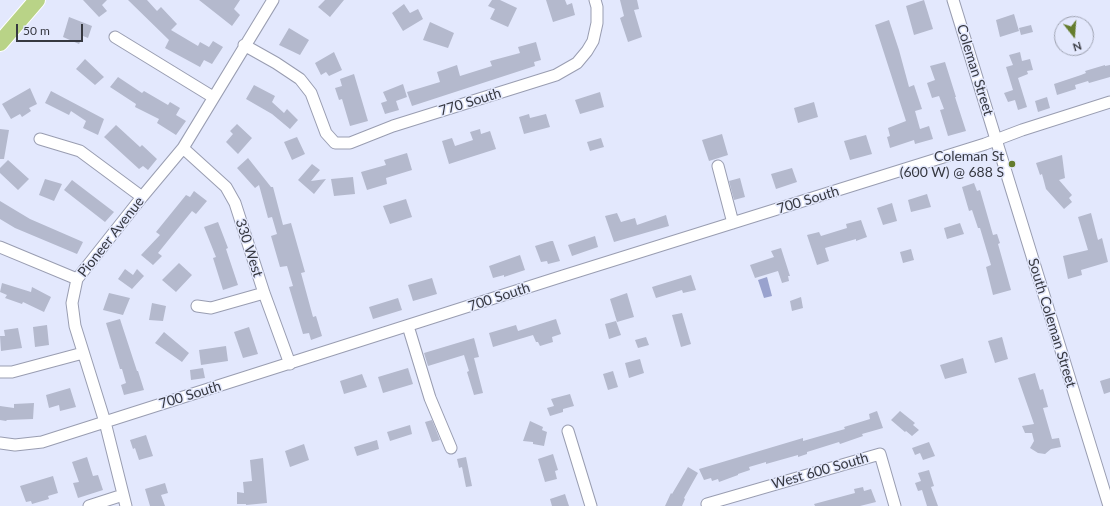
<!DOCTYPE html>
<html>
<head>
<meta charset="utf-8">
<style>
  body { margin:0 }
  #map { position:relative; width:1110px; height:506px; overflow:hidden; background:#e3e8fd; font-family:Lato,sans-serif }
  canvas { display:block }
  .north { position:absolute; left:1054px; top:16px; width:40px; height:40px; box-sizing:border-box; background:#e3e8fd; border:1px solid #9ea2b1; border-radius:50%; rotate:163deg; font-size:11px; font-weight:700; line-height:16px; text-align:center; color:#363840 }
  .north::after { content:''; display:block; margin:auto; width:14px; height:18px; background:#647c2d; clip-path:polygon(50% 0,100% 100%,50% 72%,0 100%) }
  .scale { position:absolute; left:16px; top:24px; width:67px; height:18px; box-sizing:border-box; border:2px solid #363840; border-top:0; padding-left:5px; font-size:12px; line-height:14px; white-space:nowrap; color:#363840; -webkit-text-stroke:3px #e3e8fd; paint-order:stroke }
</style>
</head>
<body>
<div id="map">
<canvas width="1110" height="506"></canvas>
<div class="north">N</div>
<div class="scale">50 m</div>
</div>
<script>
const ctx = document.querySelector('canvas').getContext('2d');
ctx.lineJoin = 'round';
function fillPath(path, color) { ctx.fillStyle = color; ctx.fill(path, 'evenodd'); }
const toPath = rows => new Path2D(rows.map(r => 'M' + r).join(''));
function strokePath(path, color, width, dash) { ctx.strokeStyle = color; ctx.lineWidth = width; ctx.lineCap = dash ? 'butt' : 'round'; ctx.setLineDash(dash || []); ctx.stroke(path); }
function drawText(font, color, halo, rows, align = 'center') {
  ctx.font = font + ' Lato,sans-serif'; ctx.lineWidth = 3; ctx.setLineDash([]); ctx.textBaseline = 'middle'; ctx.strokeStyle = halo; ctx.fillStyle = color; for (const [text, x, y, turn = 0] of rows) {
    ctx.save(); ctx.translate(x, y); ctx.rotate((+turn || 0) * Math.PI / 180); ctx.textAlign = isNaN(turn) ? turn : align; if (halo) ctx.strokeText(text, 0, 0); ctx.fillText(text, 0, 0); ctx.restore();
  }
}
fillPath(toPath([
  [767,277,772,296,764,298,758,280]
]), '#99a2ce');
fillPath(toPath([
  [83,0,107,0,102,5,107,11,99,17],
  [128,0,147,0,157,11,161,7,177,24,171,30,198,46,200,42,209,47,213,41,223,47,212,64,204,60,200,67,165,48,169,40],
  [199,0,240,0,234,9,240,15,232,26],
  [325,0,344,0,330,17,318,7],
  [492,0,500,0,517,8,508,27,490,19,495,9,488,6],
  [546,0,565,0,567,5,572,3,575,15,553,22],
  [620,0,637,0,639,9,634,10,642,37,628,42,620,18,624,16],
  [924,0,933,29,914,35,906,6],
  [404,4,410,13,418,9,423,19,403,31,392,13],
  [1014,14,1019,31,1000,37,996,20],
  [69,17,92,26,88,38,83,36,79,44,63,37],
  [889,20,899,50,909,87,914,85,922,109,915,111,920,129,929,126,933,139,915,144,914,140,890,148,887,137,890,136,888,128,906,121,875,25],
  [430,22,454,33,448,48,423,40],
  [1031,25,1033,32,1021,35,1019,28],
  [289,28,309,40,300,55,279,45],
  [536,42,541,60,534,62,535,66,412,106,407,92,440,82,437,72,457,65,460,76,492,66,490,61,520,53,518,47],
  [334,52,342,70,329,76,326,72,321,75,315,63],
  [1020,52,1022,61,1030,59,1033,70,1027,71,1028,74,1018,78,1027,107,1018,110,1015,100,1008,102,1004,93,1013,90,1006,67,1013,65,1009,55],
  [85,59,104,77,95,85,76,69],
  [945,62,956,97,955,97,966,131,948,136,940,110,944,109,939,96,932,98,927,83,935,80,930,66],
  [1105,65,1105,66,1110,65,1110,77,1089,83,1088,81,1075,85,1076,89,1057,95,1054,84,1081,75,1086,73,1085,71],
  [354,74,368,121,350,126,342,99,339,100,335,88,342,86,340,79],
  [118,77,142,93,144,91,168,105,170,102,180,108,176,115,186,121,176,135,157,123,159,119,135,107,136,104,110,87],
  [403,84,407,97,396,101,399,110,385,114,381,103,387,101,383,92],
  [254,85,275,96,272,102,284,113,287,109,298,120,290,129,272,114,246,99],
  [30,88,37,104,29,108,31,111,22,117,20,114,11,119,2,104],
  [51,91,104,119,98,135,83,128,86,121,71,111,69,115,45,103],
  [600,92,604,107,580,114,575,100],
  [1047,97,1050,108,1038,112,1035,101],
  [814,102,818,117,798,123,794,108],
  [529,114,530,118,546,114,550,127,524,134,519,117],
  [237,124,252,138,238,154,226,142,233,134,230,131],
  [116,125,140,147,142,145,157,159,148,170,143,166,139,169,104,137],
  [0,129,9,130,4,159,0,159],
  [480,129,481,134,490,131,496,149,449,164,442,141,452,138,455,146,473,140,470,132],
  [722,134,728,155,709,161,702,140],
  [866,135,872,154,850,160,844,141],
  [297,137,305,154,292,160,284,142],
  [601,138,604,147,590,151,587,142],
  [407,153,412,170,386,178,387,184,367,190,361,172,386,165,384,160],
  [1062,155,1065,178,1059,180,1072,195,1069,198,1072,202,1064,209,1046,189,1042,174,1040,175,1036,163],
  [248,158,271,187,273,187,283,225,291,223,305,272,301,273,313,317,316,316,322,336,311,340,309,333,303,334,289,287,293,286,287,266,280,267,271,236,277,234,272,217,268,218,259,185,255,188,237,168],
  [8,160,29,179,18,190,0,173,0,168],
  [312,164,320,170,311,181,326,179,314,194,298,180],
  [792,168,797,182,776,189,771,174],
  [353,177,355,194,334,196,331,179],
  [740,178,745,197,734,200,729,181],
  [45,179,62,184,54,201,39,195],
  [72,180,114,212,105,222,64,190],
  [974,183,977,191,980,190,993,235,997,234,1000,243,998,244,1011,290,993,295,986,267,991,265,980,228,978,228,972,210,969,211,962,187],
  [194,191,207,201,196,214,192,211,158,253,162,256,153,265,141,255,160,235,156,232,186,195,190,197],
  [927,194,931,207,911,212,908,200],
  [406,199,412,217,390,224,383,206],
  [0,201,30,219,83,242,77,254,15,228,0,219],
  [892,203,897,221,883,225,877,208],
  [617,213,621,222,635,218,637,225,666,215,669,226,614,242,605,216],
  [1091,213,1098,240,1102,238,1108,262,1081,270,1082,275,1068,279,1063,256,1088,250,1078,217],
  [861,220,867,237,856,241,856,239,825,248,829,261,817,265,807,235,819,232,821,236,847,228,846,224],
  [218,222,228,248,226,249,238,285,223,290,213,258,216,257,204,227],
  [960,223,964,234,947,239,944,228],
  [595,236,598,247,572,256,568,245],
  [551,241,553,241,560,261,548,264,547,261,541,262,535,246],
  [781,248,790,276,788,276,789,281,782,283,778,271,755,278,750,265,774,257,771,251],
  [911,249,914,260,903,263,900,252],
  [520,255,525,270,504,277,504,275,493,278,489,266],
  [179,263,192,275,176,292,162,280],
  [125,269,133,275,137,269,144,276,132,289,118,279],
  [691,275,696,290,683,293,682,290,656,298,652,287],
  [432,278,437,294,413,301,408,285],
  [2,283,31,292,32,287,51,297,44,312,23,302,22,304,5,298,7,295,0,292],
  [109,293,130,298,123,315,103,310],
  [627,293,634,317,617,322,610,299],
  [801,297,803,308,792,311,790,301],
  [398,298,402,310,373,319,369,307],
  [152,303,166,306,163,321,149,320],
  [682,313,691,344,681,347,672,315],
  [120,319,137,371,138,371,144,390,124,395,121,385,126,383,122,369,120,369,106,323],
  [556,319,561,334,552,337,553,342,540,346,538,342,536,342,533,335,493,347,489,333,516,325,518,331],
  [616,321,621,335,609,339,605,324],
  [47,325,49,345,35,347,33,327],
  [249,327,258,354,243,358,234,332],
  [18,328,22,348,1,351,0,336,5,336,4,330],
  [164,332,189,353,182,362,155,343],
  [646,337,649,345,638,348,635,340],
  [1002,337,1008,359,995,363,988,341],
  [474,338,479,357,474,358,483,393,474,395,467,372,469,371,464,355,428,366,424,353],
  [226,346,228,361,201,365,199,350],
  [963,358,967,373,945,379,940,365],
  [640,359,644,373,629,378,625,363],
  [203,368,205,378,191,380,190,370],
  [408,368,413,384,383,393,378,377],
  [613,371,618,387,608,390,603,374],
  [1035,373,1040,390,1043,389,1048,407,1043,408,1052,439,1059,438,1061,447,1051,449,1045,454,1038,453,1030,448,1034,441,1032,433,1025,433,1022,426,1034,424,1018,378],
  [362,374,367,387,344,394,340,381],
  [1110,378,1110,392,1104,394,1100,381],
  [70,388,76,407,60,411,59,405,49,408,46,395],
  [570,394,574,406,563,409,563,412,550,416,547,408,554,406,551,399],
  [34,403,33,419,7,420,6,421,0,420,0,406,14,408,14,404],
  [877,411,883,428,862,434,863,436,840,444,839,442,807,452,807,454,798,457,798,455,766,464,766,462,749,467,750,470,738,474,738,475,719,482,718,479,712,481,711,478,704,480,699,469,803,438,803,441,845,429,844,427,870,419,869,414],
  [900,411,915,423,913,425,919,430,912,436,906,431,905,432,891,420],
  [432,420,440,440,432,442,425,422],
  [530,421,543,427,542,430,547,432,544,446,533,444,533,442,523,441],
  [410,425,412,434,390,441,387,432],
  [146,435,153,456,139,460,135,448,133,449,130,440],
  [377,440,379,449,357,456,354,447],
  [929,442,935,456,923,460,920,453,915,455,912,448],
  [304,444,309,460,290,467,285,451],
  [553,454,558,470,555,471,557,479,545,482,538,459],
  [87,457,93,476,98,475,103,490,78,498,73,483,79,482,72,462],
  [466,457,472,486,466,487,462,467,459,468,457,459],
  [263,458,267,503,246,505,246,504,237,504,237,492,244,493,243,482,252,481,250,460],
  [688,467,698,473,684,498,685,499,682,506,665,506,671,493,672,494],
  [929,470,934,486,931,487,938,506,927,506,922,490,918,491,915,483,921,481,918,473],
  [53,476,58,493,48,496,49,499,32,504,31,501,26,502,20,486],
  [165,483,168,493,161,495,165,506,150,506,145,489],
  [863,487,864,491,871,489,876,502,860,506,815,506,814,504,855,493,854,489],
  [565,494,569,506,552,506,550,499]
]), '#b4b9cd');
const minor = toPath([
  [953,0,1109,506],
  [115,37,213,97],
  [244,45,276,63,300,79,311,93,326,133,335,143,350,143,393,126,556,75,577,63,587,51,593,41,597,23,597,7,595,0],
  [40,139,80,151,142,197],
  [183,148,226,187,235,203,264,293,290,364],
  [718,166,733,223],
  [0,247,77,279],
  [197,306,211,308,264,293],
  [408,326,430,398,451,448],
  [0,372,12,372,83,353],
  [568,431,591,506],
  [0,443,15,445,42,442,563,276,985,144,1022,130,1110,102],
  [89,506,123,495],
  [126,506,105,422,75,326,72,303,77,279,142,197,183,148,273,0],
  [708,506,707,504,880,454,895,506]
]);
const highway = toPath([
  [0,43,37,0]
]);
strokePath(minor, '#999db1', 13);
strokePath(highway, '#fff', 18);
strokePath(minor, '#fff', 11);
strokePath(highway, '#b9d387', 16);
for (const [x, y, r, color] of [
  [1012,164,4,"#647c2d"]
]) { const dot = new Path2D(); dot.arc(x, y, r, 0, 2 * Math.PI); ctx.fillStyle = color; ctx.fill(dot); strokePath(dot, '#e3e8fd', 1.5); }
drawText('14px', '#363840', '#e3e8fd', [
  ["Coleman Street",975,70,73],
  ["770 South",470,102,-17],
  ["700 South",808,200,-17],
  ["Pioneer Avenue",111,237,-52],
  ["330 West",249,248,72],
  ["700 South",499,297,-18],
  ["South Coleman Street",1052,323,73],
  ["700 South",190,395,-17],
  ["West 600 South",820,471,-16]
]);
drawText('14px', '#363840', '#e3e8fd', [
  ["Coleman St",1004,156],
  ["(600 W) @ 688 S",1004,172]
], 'right');
</script>
</body>
</html>
